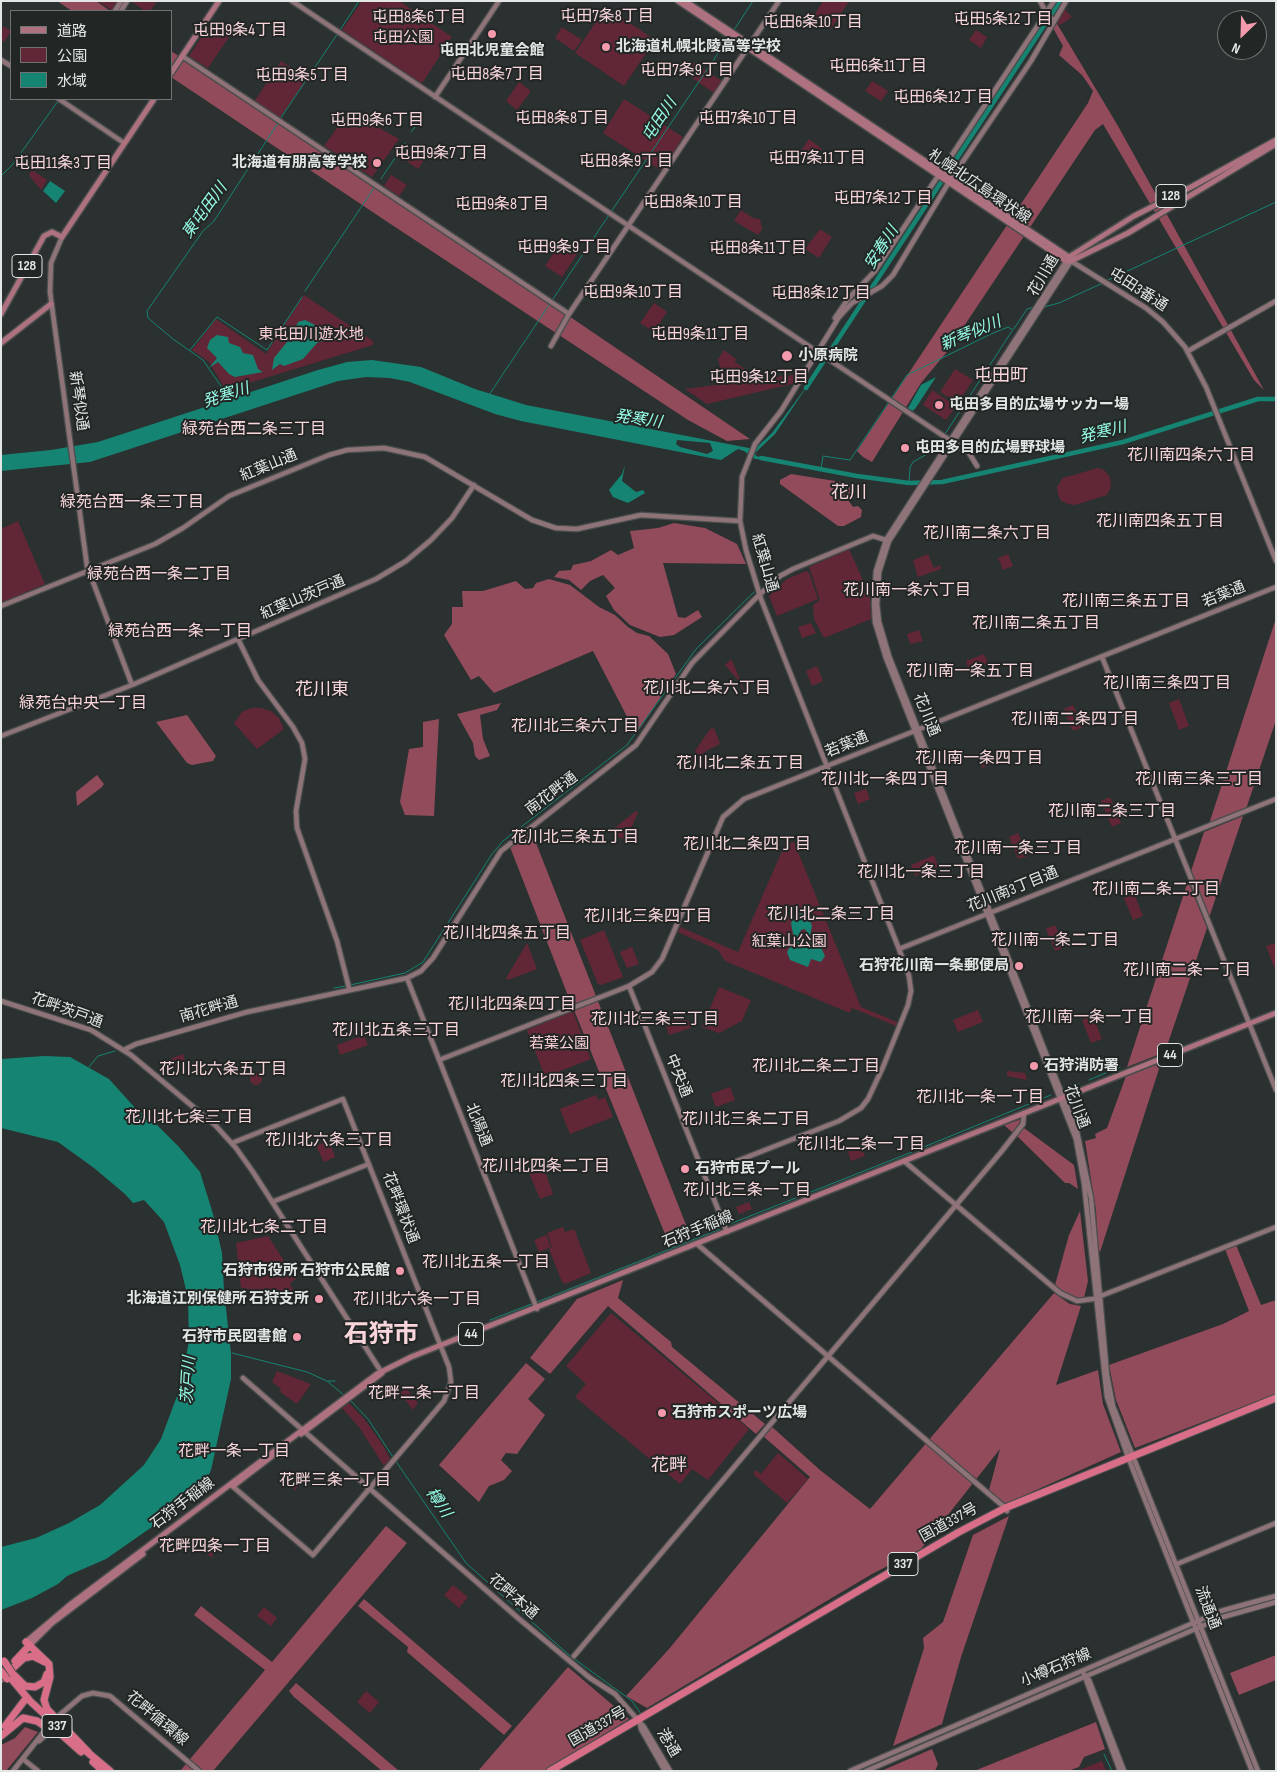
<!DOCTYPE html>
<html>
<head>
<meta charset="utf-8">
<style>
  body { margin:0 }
  #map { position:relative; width:1277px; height:1772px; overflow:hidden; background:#2b3130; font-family:"Sofia Sans Condensed","Noto Sans JP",sans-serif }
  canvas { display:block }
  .frame { position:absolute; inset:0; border:2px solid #e2e6e5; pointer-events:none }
  .legend { position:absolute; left:10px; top:10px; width:162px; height:90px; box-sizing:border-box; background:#222726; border:1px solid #6f7372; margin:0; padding:6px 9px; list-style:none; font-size:15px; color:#e2e6e5 }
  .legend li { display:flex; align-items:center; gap:10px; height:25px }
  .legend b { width:25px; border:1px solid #6f7372 }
  .north { position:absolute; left:1217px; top:10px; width:50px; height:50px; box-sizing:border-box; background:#222726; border:1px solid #6f7372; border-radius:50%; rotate:204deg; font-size:14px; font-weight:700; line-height:20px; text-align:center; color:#e2e6e5 }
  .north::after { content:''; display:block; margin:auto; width:18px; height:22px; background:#f39aac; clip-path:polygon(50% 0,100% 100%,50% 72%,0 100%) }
</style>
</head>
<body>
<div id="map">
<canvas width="1277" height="1772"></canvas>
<div class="frame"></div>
<ul class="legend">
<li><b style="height:6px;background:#ae717f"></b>道路</li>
<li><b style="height:14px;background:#612736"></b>公園</li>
<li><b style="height:14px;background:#168473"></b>水域</li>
</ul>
<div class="north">N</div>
</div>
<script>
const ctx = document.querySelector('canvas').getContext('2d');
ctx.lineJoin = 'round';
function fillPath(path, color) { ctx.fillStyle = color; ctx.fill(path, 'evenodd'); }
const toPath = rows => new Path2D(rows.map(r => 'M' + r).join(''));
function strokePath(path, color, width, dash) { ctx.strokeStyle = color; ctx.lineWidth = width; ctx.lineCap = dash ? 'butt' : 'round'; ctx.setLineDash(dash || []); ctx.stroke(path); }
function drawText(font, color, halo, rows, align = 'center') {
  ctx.font = font + ' "Sofia Sans Condensed","Noto Sans JP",sans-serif'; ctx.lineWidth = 4; ctx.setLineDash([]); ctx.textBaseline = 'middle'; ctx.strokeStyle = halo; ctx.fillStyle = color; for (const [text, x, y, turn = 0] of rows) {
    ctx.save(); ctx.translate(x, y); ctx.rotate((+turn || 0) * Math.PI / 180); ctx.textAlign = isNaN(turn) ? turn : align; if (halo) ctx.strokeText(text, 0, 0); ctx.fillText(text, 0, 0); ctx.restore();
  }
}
fillPath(toPath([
  [97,1,119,1,113,11],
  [131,1,157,1,150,11,145,11],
  [362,1,399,1,452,37,423,82,421,83,342,30],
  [823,1,849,1,831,29,813,17],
  [606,7,655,40,624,86,575,53],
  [1064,9,1072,17,1060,25,1056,21],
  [212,21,231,34,208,68,189,56],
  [3,26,11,31,4,42,1,40],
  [562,27,582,40,574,51,555,38],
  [976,30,987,37,981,48,969,40],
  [281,61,307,78,279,119,254,102],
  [693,62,722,81,714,93,685,73],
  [872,81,888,91,881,101,865,91],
  [519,82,531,91,517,110,506,101],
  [624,99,683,137,662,171,603,133],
  [349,111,399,139,372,177,324,146],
  [809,139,822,149,814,160,801,151],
  [411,145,427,156,418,169,402,158],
  [32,170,47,180,41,190,29,175],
  [391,175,407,185,399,196,384,186],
  [741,210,753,218,760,219,762,229,758,235,734,221],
  [820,229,832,237,819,258,805,249],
  [560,243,577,254,562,277,545,266],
  [304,295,373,341,373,345,226,390,209,362,192,350,216,319,266,354],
  [654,303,667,312,654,332,640,323],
  [724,350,736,359,735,362,756,377,724,383,718,359],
  [955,369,973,380,958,403,940,392],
  [800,374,792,384,707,404,685,389],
  [932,390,956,406,946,420,923,405],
  [1098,468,1104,470,1110,477,1111,487,1107,495,1075,505,1068,504,1061,501,1058,494,1057,487,1063,478],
  [18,521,45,584,1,603,1,529],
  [849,549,870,596,871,619,824,638,814,619,813,605,820,600,809,567],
  [928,554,934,568,940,565,941,569,918,577,913,560],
  [1008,554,1013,566,1003,570,998,558],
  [806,571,809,573,818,599,777,616,769,596,787,579],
  [811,623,816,633,802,638,798,627],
  [919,630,923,641,910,644,907,634],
  [984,654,988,663,969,671,966,661],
  [730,660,732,660,747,697,738,680,725,665],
  [817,666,823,681,812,686,806,671],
  [1179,699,1189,726,1179,730,1169,703],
  [1073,705,1083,727,1076,730,1072,730,1064,709],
  [251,708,261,708,271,711,279,718,284,729,257,749,234,723,242,712],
  [714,728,720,744,706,751,689,765,696,753,695,751,710,729],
  [986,750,992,764,982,768,976,754],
  [866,789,870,799,858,804,854,793],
  [1110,797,1121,823,1112,827,1101,801],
  [636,811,638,812,626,840,614,835,612,830],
  [1018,833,1028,856,1018,859,1009,837],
  [794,842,861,1007,897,1022,896,1026,852,1008,850,1013,725,961,718,950,678,932,680,927,738,952,785,844],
  [934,855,938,867,915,876,911,865],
  [1134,894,1143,916,1133,920,1124,898],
  [1055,925,1065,947,1055,951,1046,929],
  [604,930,623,977,601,985,598,984,580,940],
  [527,943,537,969,508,980,506,978],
  [1276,943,1276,966,1274,967,1266,946],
  [632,947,639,964,627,968,620,952],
  [719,987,751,1000,742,1021,719,1033,702,1027],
  [978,1010,983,1022,958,1032,953,1020],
  [573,1011,591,1059,545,1077,527,1030],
  [674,1015,693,1023,691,1028,669,1035,666,1025,671,1023],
  [1093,1016,1102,1039,1091,1043,1082,1020],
  [364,1035,368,1045,340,1055,337,1045],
  [183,1054,187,1067,180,1070,167,1060],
  [1007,1071,1025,1073,1027,1080,1007,1076],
  '250 1079a6 6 0 1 1 12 0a6 6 0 1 1-12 0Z',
  [730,1087,735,1100,716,1107,711,1094],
  [596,1095,598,1100,605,1097,613,1117,570,1134,560,1109],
  [329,1140,335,1157,324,1162,316,1146],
  [861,1146,865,1156,851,1161,848,1152],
  [544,1168,553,1194,540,1199,529,1173],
  [749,1202,752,1209,739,1214,736,1207],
  [563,1227,565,1232,574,1229,591,1273,565,1284,562,1282,549,1249,552,1247,547,1233],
  [546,1235,551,1247,539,1252,534,1240],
  [268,1236,296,1279,290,1283,295,1295,241,1288,236,1243],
  [611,1313,749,1429,708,1480,692,1469,680,1484,575,1397,586,1384,566,1366],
  [277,1371,311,1384,297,1404,280,1392,281,1389,272,1382],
  [406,1388,418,1403,413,1410,400,1393],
  [349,1403,365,1420,384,1447,390,1459,384,1466,359,1427,342,1408],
  [778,1453,808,1479,787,1503,753,1474,756,1470,761,1474],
  [293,1470,304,1480,295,1490,282,1479],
  [212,1535,217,1539,212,1558,201,1549],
  [453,1585,468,1597,459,1608,444,1595],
  [264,1607,277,1618,271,1626,257,1616],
  [366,1691,379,1702,370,1713,357,1702],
  [1102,1761,1106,1771,1077,1771]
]), '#612736');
fillPath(toPath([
  [57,1,96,1,110,11,72,11],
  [1056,22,1118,126,1264,390,1254,380,1103,124,1095,130,946,353,921,383,872,462,863,457,857,451,1088,103,1093,91,1082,75,1059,55,1063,46,1053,28],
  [171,51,479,255,750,439,727,441,688,420,386,221,171,77],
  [791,474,854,484,855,495,849,495,848,500,853,507,858,506,862,510,861,517,844,526,838,526,780,484,780,480],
  [674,523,705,528,737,544,746,564,663,563,678,617,685,618,698,610,702,617,674,635,660,637,630,625,614,610,606,596,615,588,603,575,590,581,581,590,569,580,554,577,559,571,571,570,573,565,591,561,611,550,618,555,634,548,630,531,658,528],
  [549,579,570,585,599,607,615,615,628,627,637,633,649,636,668,654,676,674,636,734,593,651,494,693,479,676,471,680,444,635,452,624,452,607,463,607,462,591,483,591,516,581,525,589,533,588,536,583],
  [1276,618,1276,720,1246,809,1209,824],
  [501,703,497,710,480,715,483,739,490,756,479,760,475,756,473,743,457,714],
  [187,715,216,756,213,761,192,765,187,763,156,722],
  [439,719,434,816,405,815,400,802,409,749,423,747,423,722],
  [97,775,104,784,102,787,77,806,76,792],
  [1243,816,1209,918,1191,871,1204,832],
  [531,830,596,996,572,1006,510,847],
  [1188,881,1207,928,1165,1052,1127,1067],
  [598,1001,690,1235,669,1244,574,1010],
  [1156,1065,1159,1069,1100,1252,1098,1250,1096,1211,1085,1141,1096,1138,1095,1134,1107,1128,1126,1076],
  [1022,1119,1013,1133,1004,1125],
  [1024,1128,1074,1165,1078,1189,1069,1183,1065,1183,1017,1136],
  [1080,1211,1088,1281,1084,1298,1080,1298,1065,1294,1055,1285,1069,1235],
  [1236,1245,1261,1305,1276,1300,1276,1394,1135,1448,1116,1400,1109,1365,1223,1324,1249,1311,1225,1249],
  [623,1280,618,1298,671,1342,672,1347,765,1424,756,1434,608,1306,550,1374,530,1358,577,1299],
  [1054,1293,1070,1304,1081,1306,1056,1385,1098,1370,1103,1404,1121,1452,1005,1504,989,1490,1000,1449,921,1549,872,1574,647,1708,626,1696,669,1649,810,1477,763,1436,771,1426,820,1470,870,1509],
  [526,1363,545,1379,528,1399,545,1415,517,1454,506,1453,501,1460,512,1471,504,1480,489,1486,479,1502,439,1465],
  [1009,1516,961,1657,942,1724,893,1746,924,1648,923,1638,943,1622,973,1535],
  [386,1526,407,1543,213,1771,180,1771,265,1670,194,1615,201,1606,272,1662],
  [364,1599,512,1726,504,1735,407,1652,408,1647,358,1606],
  [1276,1655,1276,1680,1239,1695,1230,1673],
  [568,1667,629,1719,544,1771,478,1771],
  [296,1683,399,1771,382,1771,294,1697,289,1691],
  [1096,1722,1105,1749,1084,1757,1079,1767,1068,1771,974,1771],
  [25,1727,38,1732,6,1771,1,1771,1,1745,15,1738],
  [932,1749,938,1764,935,1771,881,1771]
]), '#914b5b');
fillPath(toPath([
  [50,181,65,191,56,203,43,191],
  [305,320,325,330,328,337,326,340,317,343,303,359,284,366,280,364,272,370,274,358,291,337,298,322],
  [217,335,228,337,229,343,240,347,243,353,253,355,258,369,263,372,235,377,229,374,218,362,209,368,217,358,207,348,210,340],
  [372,360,421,367,475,389,526,405,749,448,756,448,772,433,810,382,775,434,755,453,756,456,769,460,755,459,744,451,738,449,721,460,521,421,495,414,410,382,390,378,366,377,338,381,90,462,1,471,1,455,51,450,98,442,318,370,347,362],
  [677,440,710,443,713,451,707,454,680,447,676,444],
  [936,377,915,409,912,411,908,408,921,385],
  [625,465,622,481,636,492,643,490,645,493,628,503,613,497,609,490,622,474],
  [802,913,808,915,812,926,810,936,819,943,825,956,821,962,811,959,808,967,790,960,787,952,794,939,791,923,795,917],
  [805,929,811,940,808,945,797,939,801,930],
  [44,1056,70,1057,109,1079,137,1110,145,1113,179,1147,200,1172,213,1214,222,1253,224,1291,231,1353,231,1379,211,1470,206,1481,197,1491,159,1522,106,1559,67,1576,58,1584,32,1598,1,1610,1,1547,36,1538,69,1523,100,1505,144,1465,161,1439,180,1388,189,1341,188,1298,180,1265,164,1222,144,1200,133,1203,125,1194,94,1168,58,1142,1,1128,1,1059]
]), '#168473');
strokePath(toPath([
  [118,11,124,1],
  [340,30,359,1],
  [734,30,753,1],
  [280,119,338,33],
  [411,132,421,120],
  [1,176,13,164,58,101],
  [381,179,405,143],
  [611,212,729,37],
  [1106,281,1276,202],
  [305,291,374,188],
  [1044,307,1059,303,1103,283],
  [190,350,217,317,267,350,302,297],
  [225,392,203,360,173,339,148,318,147,311,203,231,214,221,278,123],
  [489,395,609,215],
  [945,434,1012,331],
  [821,469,823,456,850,460,907,375,991,334,1008,327,1013,330,1027,309,1035,307],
  [909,483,910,467,913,462,934,450,942,437],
  [350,985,405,973,423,962,492,854,503,841,627,745,696,649,754,592],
  [334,988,346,986],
  [89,1067,98,1056,115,1051],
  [1089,1080,1120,1067],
  [1067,1089,1078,1084],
  [919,1149,1051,1095],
  [730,1224,912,1152],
  [537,1302,720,1229],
  [490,1320,534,1303],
  [232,1353,307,1372,327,1381,345,1396],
  [328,1381,335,1381],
  [350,1400,368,1419,393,1457],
  [395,1460,466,1563,569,1655,632,1701,641,1714],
  [1104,1754,1112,1771]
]), '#168473', 1);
strokePath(toPath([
  [806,388,1060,1],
  [761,458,857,476,909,483,942,482,1123,442,1258,399,1276,399]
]), '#168473', 4.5);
const secondary = toPath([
  [292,1,969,453,977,466],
  [1040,1,1048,16,1054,20],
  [115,11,121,1],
  [121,11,127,1],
  [182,56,569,314],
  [1,60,11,66],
  [435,97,499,1],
  [59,99,124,143],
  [62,237,51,263,50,292,87,566,132,685],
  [1067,260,886,540,876,571,874,603,875,622,886,658,1076,1139,1084,1183,1107,1397,1128,1457,1252,1771],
  [1071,261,889,541,879,572,877,604,879,622,889,656,1077,1132,1091,1198,1107,1375,1113,1406,1258,1771],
  [1071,261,1146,308,1163,322,1185,347,1206,387,1276,561],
  [835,318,848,299,875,271,1054,1],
  [551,346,569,314,779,1],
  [1188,351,1276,301],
  [740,521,742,477,755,444,781,411,839,317,852,303,882,286,893,275,949,182,1031,61,1066,1],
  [1,606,155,544,183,528,229,496,329,455,347,450,384,448,425,457,532,520,556,528,577,529,641,515,740,521,746,550,761,599,899,949,909,976,911,991,908,1005,883,1067,868,1099,861,1108,839,1121,704,1174],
  [238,639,258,680,293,727,302,743,305,759,296,811,297,828,337,941,349,988],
  [1102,657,1276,1090],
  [1,736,132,685,376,579,406,561,431,540,452,518,474,485],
  [899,949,1276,799],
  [407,978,537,1309],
  [629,986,727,1232],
  [1,1001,91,1030,131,1055,215,1125,236,1148,253,1172,382,1373],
  [124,1050,136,1044,247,1012,407,978,421,971,433,958,501,851,636,745,692,663,759,595,780,576,793,569,873,536,889,541],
  [439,1060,629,986,652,972,662,959,723,817,744,799,1276,587],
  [904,1161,1060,1293,1077,1301,1093,1299,1276,1227],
  [272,1202,369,1164],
  [697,1244,1003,1506,1007,1511],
  [243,1378,518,1618,590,1678,615,1694,644,1727,670,1771],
  [231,1485,313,1555,444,1401,451,1382,449,1367,343,1099,232,1143],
  [1177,1564,1276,1523],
  [574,1656,1001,1152,1023,1124,1024,1113],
  [1084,1674,1120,1771],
  [1086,1677,1089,1680,1124,1771],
  [56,1718,82,1696,93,1693,110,1696,199,1771],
  [640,1723,641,1729,665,1771],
  [39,1741,49,1732],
  [23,1759,38,1771],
  [13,1771,46,1729],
  [850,1771,1221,1611,1276,1596],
  [866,1771,1223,1617,1276,1602]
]);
const primary = toPath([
  [678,1,1066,261,1071,261,1128,233,1276,144],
  [685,1,1069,257,1134,216,1193,186,1276,140],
  [171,73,219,1],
  [1,314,44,236,52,232,62,237,154,99],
  [1,343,51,304],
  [301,1434,382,1373],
  [233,1486,276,1453],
  [26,1642,71,1604,377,1374,411,1357,1276,1013],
  [30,1645,52,1623,143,1554]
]);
const highway = toPath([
  [26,1642,49,1664,50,1677,44,1700,47,1709,89,1753],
  [15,1661,30,1645],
  [14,1675,25,1686,35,1687,44,1682,47,1674],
  [9,1676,30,1701,54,1723],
  [1,1679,24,1658,33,1656,45,1662],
  [46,1721,81,1752],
  [5,1726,24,1701],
  [1,1736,23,1718,37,1721,49,1729],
  [86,1751,110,1771],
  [93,1762,103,1771],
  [550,1771,959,1532,1005,1508,1276,1398]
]);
strokePath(secondary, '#4a4e4d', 7);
strokePath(primary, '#4a4e4d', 8);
strokePath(highway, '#4a4e4d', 9);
strokePath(secondary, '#8e7379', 4.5);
strokePath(primary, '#ae717f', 5);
strokePath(highway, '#d86e87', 7);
const highwayBridge = toPath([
  [4,1661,12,1673],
  [1,1671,7,1679]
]);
strokePath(highwayBridge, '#4a4e4d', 9, []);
strokePath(highwayBridge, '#d86e87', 7);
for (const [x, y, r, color] of [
  [492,34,5,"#f39aac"],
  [606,47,5,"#f39aac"],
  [377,163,5,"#f39aac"],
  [787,356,6,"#f39aac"],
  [939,405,5,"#f39aac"],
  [905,448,5,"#f39aac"],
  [1019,966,5,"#f39aac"],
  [1034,1066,5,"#f39aac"],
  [685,1169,5,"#f39aac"],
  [400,1271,5,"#f39aac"],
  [319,1299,5,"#f39aac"],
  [297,1337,5,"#f39aac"],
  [662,1413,5,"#f39aac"]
]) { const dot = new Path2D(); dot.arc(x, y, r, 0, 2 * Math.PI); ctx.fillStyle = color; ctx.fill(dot); strokePath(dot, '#222726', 2); }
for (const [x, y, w] of [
  [1171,196,30],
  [27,266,30],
  [1170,1055,25],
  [471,1334,25],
  [903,1564,30],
  [57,1726,30]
]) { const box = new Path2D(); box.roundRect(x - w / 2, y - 11.5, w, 23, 4); ctx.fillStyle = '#222726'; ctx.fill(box); strokePath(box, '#e2e6e5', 1); }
drawText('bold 14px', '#e2e6e5', null, [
  ["128",1171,196],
  ["128",27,266],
  ["44",1170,1055],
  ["44",471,1334],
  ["337",903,1564],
  ["337",57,1726]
]);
drawText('15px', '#fcd0d7', '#222726', [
  ["屯田公園",403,38],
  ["東屯田川遊水地",311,335],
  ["紅葉山公園",789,942],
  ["若葉公園",559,1044]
]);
drawText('bold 15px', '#e2e6e5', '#222726', [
  ["北海道札幌北陵高等学校",616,47],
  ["屯田北児童会館",492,51,"center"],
  ["北海道有朋高等学校",367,163,"right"],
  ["小原病院",798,356],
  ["屯田多目的広場サッカー場",949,405],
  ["屯田多目的広場野球場",915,448],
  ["石狩花川南一条郵便局",1009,966,"right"],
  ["石狩消防署",1044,1066],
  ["石狩市民プール",695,1169],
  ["石狩市役所 石狩市公民館",390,1271,"right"],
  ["北海道江別保健所 石狩支所",309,1299,"right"],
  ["石狩市民図書館",287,1337,"right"],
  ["石狩市スポーツ広場",672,1413]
], 'left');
drawText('15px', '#e2e6e5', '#222726', [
  ["札幌北広島環状線",979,187,34],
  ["花川通",1044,276,-60],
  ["屯田3番通",1138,290,33],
  ["新琴似通",78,401,82],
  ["紅葉山通",269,466,-22],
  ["紅葉山通",764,563,74],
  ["若葉通",1224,595,-22],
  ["紅葉山茨戸通",303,598,-23],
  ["花川通",926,715,68],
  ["若葉通",847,745,-22],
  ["南花畔通",552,794,-37],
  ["花川南3丁目通",1013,890,-22],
  ["南花畔通",209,1010,-16],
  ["花畔茨戸通",67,1011,20],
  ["中央通",678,1076,68],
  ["花川通",1076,1107,69],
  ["北陽通",478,1125,68],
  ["花畔環状通",400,1208,69],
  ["石狩手稲線",698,1230,-22],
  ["石狩手稲線",183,1504,-37],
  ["国道337号",949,1523,-29],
  ["花畔本通",513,1597,41],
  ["流通通",1207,1608,69],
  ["小樽石狩線",1056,1668,-23],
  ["花畔循環線",157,1719,40],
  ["国道337号",598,1727,-30],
  ["港通",668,1743,59]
]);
drawText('16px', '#f9d6dc', '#222726', [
  ["屯田7条8丁目",607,17],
  ["屯田8条6丁目",419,18],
  ["屯田5条12丁目",1003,20],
  ["屯田6条10丁目",813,23],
  ["屯田9条4丁目",240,31],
  ["屯田6条11丁目",878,67],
  ["屯田7条9丁目",687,71],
  ["屯田8条7丁目",497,75],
  ["屯田9条5丁目",302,76],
  ["屯田6条12丁目",943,98],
  ["屯田8条8丁目",562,119],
  ["屯田7条10丁目",748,119],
  ["屯田9条6丁目",377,121],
  ["屯田9条7丁目",441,154],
  ["屯田7条11丁目",817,159],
  ["屯田8条9丁目",626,162],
  ["屯田11条3丁目",63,164],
  ["屯田7条12丁目",883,199],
  ["屯田8条10丁目",693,203],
  ["屯田9条8丁目",502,205],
  ["屯田9条9丁目",564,248],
  ["屯田8条11丁目",758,249],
  ["屯田9条10丁目",633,293],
  ["屯田8条12丁目",821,294],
  ["屯田9条11丁目",700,335],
  ["屯田9条12丁目",759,378],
  ["緑苑台西二条三丁目",254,430],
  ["花川南四条六丁目",1191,456],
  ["緑苑台西一条三丁目",132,503],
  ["花川南四条五丁目",1160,522],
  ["花川南二条六丁目",987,534],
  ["緑苑台西一条二丁目",159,575],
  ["花川南一条六丁目",907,591],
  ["花川南三条五丁目",1126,602],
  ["花川南二条五丁目",1036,624],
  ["緑苑台西一条一丁目",180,632],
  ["花川南一条五丁目",970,672],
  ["花川南三条四丁目",1167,684],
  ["花川北二条六丁目",707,689],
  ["緑苑台中央一丁目",83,704],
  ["花川南二条四丁目",1075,720],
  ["花川北三条六丁目",575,727],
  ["花川南一条四丁目",979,759],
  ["花川北二条五丁目",740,764],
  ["花川北一条四丁目",885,780],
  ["花川南三条三丁目",1199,780],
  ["花川南二条三丁目",1112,812],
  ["花川北三条五丁目",575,838],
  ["花川北二条四丁目",747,845],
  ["花川南一条三丁目",1018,849],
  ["花川北一条三丁目",921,873],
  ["花川南二条二丁目",1156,890],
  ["花川北二条三丁目",831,915],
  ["花川北三条四丁目",648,917],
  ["花川北四条五丁目",507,934],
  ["花川南一条二丁目",1055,941],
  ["花川南二条一丁目",1187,971],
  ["花川北四条四丁目",512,1005],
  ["花川南一条一丁目",1089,1018],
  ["花川北三条三丁目",655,1020],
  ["花川北五条三丁目",396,1031],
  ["花川北二条二丁目",816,1067],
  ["花川北六条五丁目",223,1070],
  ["花川北四条三丁目",564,1082],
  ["花川北一条一丁目",980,1098],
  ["花川北七条三丁目",189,1118],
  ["花川北三条二丁目",746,1120],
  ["花川北六条三丁目",329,1141],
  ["花川北二条一丁目",861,1145],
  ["花川北四条二丁目",546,1167],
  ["花川北三条一丁目",747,1191],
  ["花川北七条二丁目",264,1228],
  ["花川北五条一丁目",486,1263],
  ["花川北六条一丁目",417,1300],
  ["花畔二条一丁目",424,1394],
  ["花畔一条一丁目",234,1452],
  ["花畔三条一丁目",335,1481],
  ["花畔四条一丁目",215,1547]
]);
drawText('italic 16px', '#95fbe5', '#222726', [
  ["屯田川",660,120,-56],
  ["東屯田川",205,211,-54],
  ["安春川",882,248,-57],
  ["新琴似川",971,334,-23],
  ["発寒川",226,396,-18],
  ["発寒川",638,420,8],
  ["発寒川",1103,433,-14],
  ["茨戸川",189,1380,-87],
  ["樽川",438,1503,56]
]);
drawText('18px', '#f9d6dc', '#222726', [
  ["屯田町",1001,376],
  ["花川",849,493],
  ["花川東",322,690],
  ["花畔",669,1466]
]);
drawText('bold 25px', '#f9d6dc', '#222726', [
  ["石狩市",381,1336]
]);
</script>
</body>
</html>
